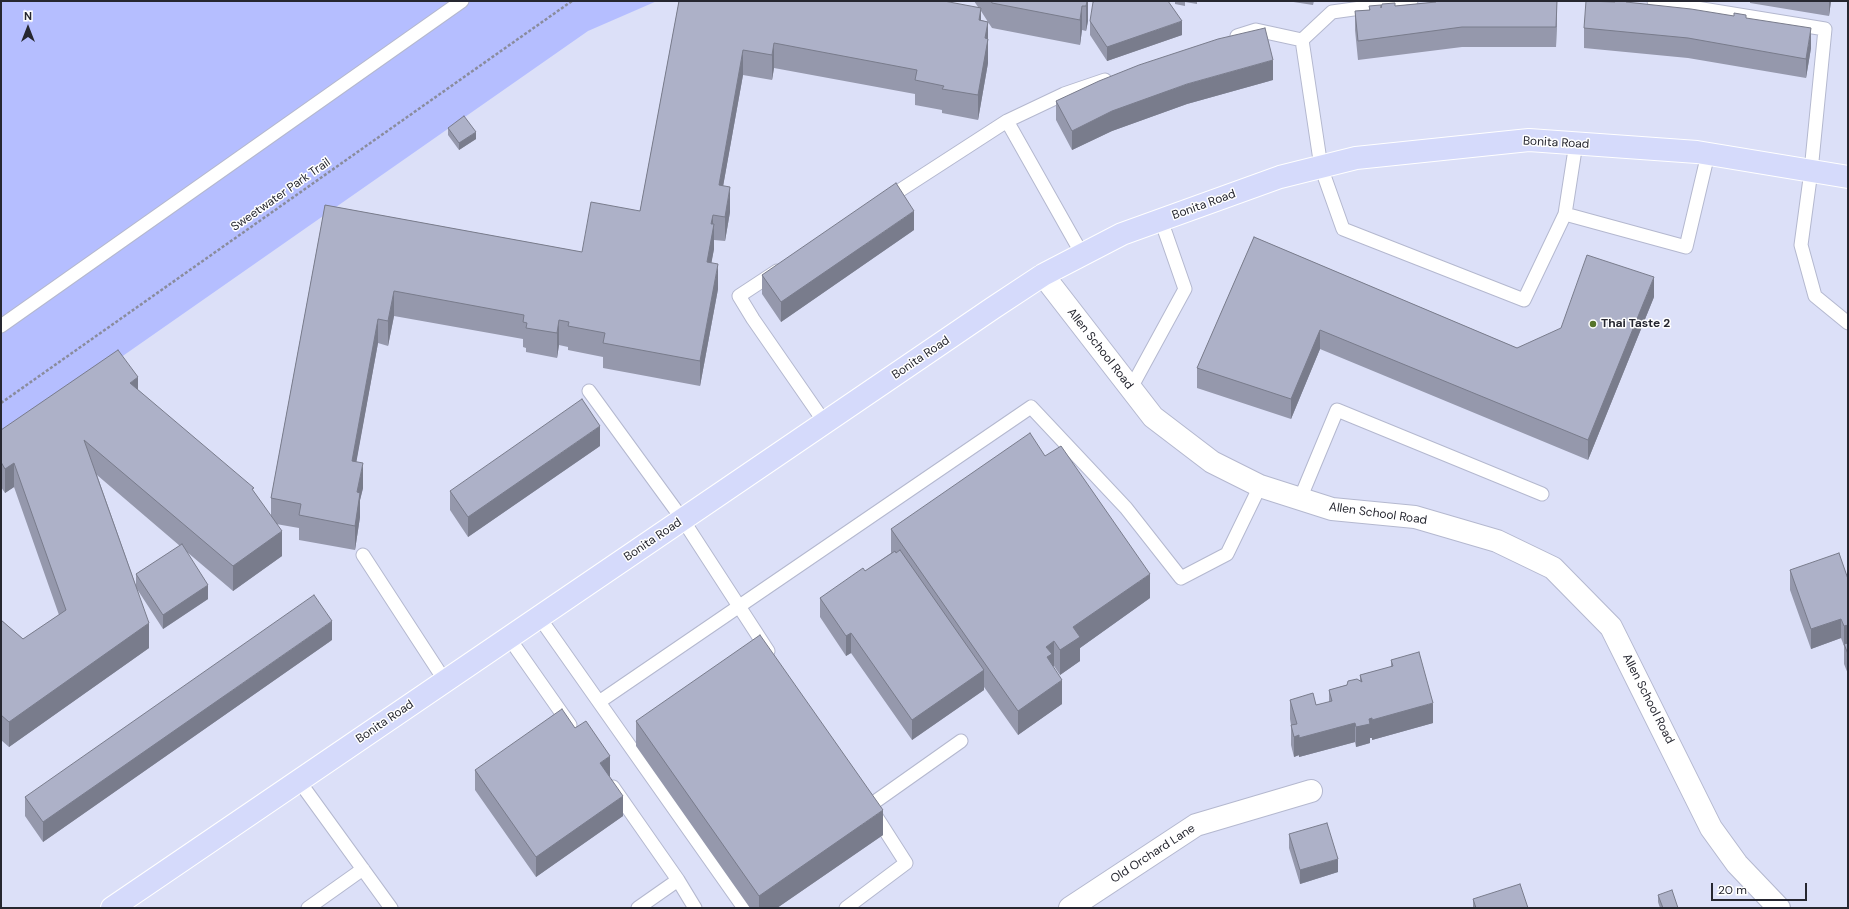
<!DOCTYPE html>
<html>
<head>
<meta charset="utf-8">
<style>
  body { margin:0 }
  #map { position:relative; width:1849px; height:909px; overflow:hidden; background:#dce0f8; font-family:"DM Sans",sans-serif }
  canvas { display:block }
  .frame { position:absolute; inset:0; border:2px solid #262730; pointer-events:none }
  .north { position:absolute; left:8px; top:8px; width:40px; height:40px; -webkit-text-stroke:3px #fff; paint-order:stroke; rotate:0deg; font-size:11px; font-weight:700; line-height:16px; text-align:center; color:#262730 }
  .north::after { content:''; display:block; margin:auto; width:14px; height:18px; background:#262730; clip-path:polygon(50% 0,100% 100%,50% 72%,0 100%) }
  .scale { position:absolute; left:1711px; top:883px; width:96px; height:18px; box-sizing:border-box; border:2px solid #262730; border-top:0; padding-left:5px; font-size:12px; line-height:14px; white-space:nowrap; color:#262730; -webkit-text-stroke:3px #fff; paint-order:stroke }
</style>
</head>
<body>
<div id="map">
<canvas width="1849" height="909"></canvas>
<div class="frame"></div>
<div class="north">N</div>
<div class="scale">20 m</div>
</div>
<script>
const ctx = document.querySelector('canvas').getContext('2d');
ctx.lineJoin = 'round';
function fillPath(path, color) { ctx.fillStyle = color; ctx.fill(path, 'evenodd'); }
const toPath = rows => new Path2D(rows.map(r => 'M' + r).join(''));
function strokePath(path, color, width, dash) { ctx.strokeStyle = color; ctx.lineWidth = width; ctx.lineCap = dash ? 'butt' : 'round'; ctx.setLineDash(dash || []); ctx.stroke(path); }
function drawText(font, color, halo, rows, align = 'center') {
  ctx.font = font + ' "DM Sans",sans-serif'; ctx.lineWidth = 3; ctx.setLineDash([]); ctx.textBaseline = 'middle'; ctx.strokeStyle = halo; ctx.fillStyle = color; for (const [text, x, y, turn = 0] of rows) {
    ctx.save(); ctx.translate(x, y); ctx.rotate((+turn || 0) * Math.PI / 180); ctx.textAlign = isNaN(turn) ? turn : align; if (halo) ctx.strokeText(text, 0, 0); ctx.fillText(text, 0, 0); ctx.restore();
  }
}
fillPath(toPath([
  [1,1,657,1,588,31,1,441]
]), '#b5beff');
const lane = toPath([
  [1654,1,1825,29,1811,171,1801,245,1815,296,1848,323],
  [1237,36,1256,30,1302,40,1332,12,1411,1],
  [1302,40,1321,167,1343,229,1524,300,1565,214,1576,143],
  [1007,121,1064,94,1105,80],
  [885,200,1007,121,1082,254],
  [1565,214,1686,247,1708,154],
  [777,271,739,296,753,319,825,423],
  [1,326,462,1],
  [1131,388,1185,289,1161,220],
  [589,391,683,520,768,651],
  [1300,499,1337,410,1542,494],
  [363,555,445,681],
  [539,617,744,908],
  [509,638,570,725],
  [599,702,1031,407,1126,508,1181,578,1227,554,1260,486],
  [299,781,391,908],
  [613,787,678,880,695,908],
  [869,806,961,741],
  [308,908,363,869],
  [638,908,678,880],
  [846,908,906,863,874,813]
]);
const street = toPath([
  [1043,275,1153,417,1212,462,1260,486,1332,509,1415,517,1497,541,1553,568,1611,627,1711,828,1737,864,1779,908],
  [1070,908,1196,825,1311,791]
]);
const primary = toPath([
  [112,908,993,308,1043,275,1122,234,1280,177,1356,158,1529,140,1697,152,1848,177]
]);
strokePath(lane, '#b4b8cf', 15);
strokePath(street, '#b4b8cf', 24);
strokePath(primary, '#fff', 24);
strokePath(toPath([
  [1,403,572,1]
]), '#8a8c9d', 2.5, [3, 2]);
strokePath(lane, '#fff', 13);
strokePath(street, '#fff', 22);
strokePath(primary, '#d5dafb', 22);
fillPath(toPath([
  [679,1,978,7,974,1,1088,1,1088,21,1086,31,1082,30,1080,45,992,28,988,22,988,63,978,120,942,113,942,110,915,105,915,94,774,68,772,80,743,75,723,186,730,212,725,241,714,240,714,249,711,263,718,289,700,386,603,368,603,357,568,350,568,347,559,345,557,358,526,352,526,348,523,347,523,339,394,316,388,346,378,343,356,462,363,488,360,500,360,517,355,550,299,540,299,528,276,524,282,556,233,591,187,552,208,599,163,629,137,589,149,648,9,747,1,740,1,620,23,639,59,615,14,487,5,493,1,487,1,430,138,390,254,492,271,517,271,498,325,205,582,252,640,211],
  [981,11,988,22,981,20],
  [97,475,180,546,136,574,136,586],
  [1175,1,1197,1,1197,4,1185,2,1185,6,1175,4],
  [1287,1,1314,1,1313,5],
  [1435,1,1557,1,1556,47,1462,47,1358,60,1355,30,1355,11,1369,10,1369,6,1381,8,1395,6,1435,2],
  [1750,1,1831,1,1829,16,1750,3],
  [1626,2,1746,18,1811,48,1806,78,1688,58,1584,48,1584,28],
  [1090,21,1182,35,1107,61,1090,35],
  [1273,80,1187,104,1112,131,1072,150,1056,120,1056,101],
  [448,128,476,139,459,150,448,135],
  [914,230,781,322,762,294,762,275],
  [1254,237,1517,348,1654,297,1588,460,1320,349,1291,419,1197,388,1197,368],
  [600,446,468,537,450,510,450,491],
  [1045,456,1150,598,1080,648,1080,661,1060,675,1054,666,1053,666,1062,704,1018,735,984,687,984,690,912,740,851,653,846,656,820,617,820,598,865,571,891,553,891,529],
  [1790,570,1848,579,1848,674,1844,664,1844,646,1841,638,1811,649,1790,590],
  [332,640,43,842,25,816,25,797],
  [1391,660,1433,723,1372,740,1372,738,1370,738,1370,743,1356,747,1355,742,1299,757,1299,755,1294,757,1291,745,1291,725,1290,719,1290,700,1316,705,1329,702,1329,690,1360,681,1360,675,1391,667],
  [636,721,883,835,777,908,750,908,636,746],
  [475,770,610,776,609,777,623,816,536,877,475,790],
  [1289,834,1338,872,1300,884,1289,848],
  [1658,895,1678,908,1660,908,1658,902],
  [1473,899,1528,908,1473,908]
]), '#9598ac');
fillPath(toPath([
  [1085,1,1088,1,1088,21,1086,31,1086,6],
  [1557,1,1557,16,1556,47,1556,27],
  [1829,1,1831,1,1829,16],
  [1082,6,1082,30,1080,45,1080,20],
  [981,8,981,32,979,20],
  [1182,21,1182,35,1107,61,1107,47],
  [988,22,988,63,978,120,978,95,985,38],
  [1811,28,1811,48,1806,78,1806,59],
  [774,43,774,68,772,80,772,55],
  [743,50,743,75,719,209,719,185],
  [1273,60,1273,80,1187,104,1112,131,1072,150,1072,131,1112,111,1187,84],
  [476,132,476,139,459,150,459,143],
  [730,187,730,212,725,241,725,217],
  [914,211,914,230,781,322,781,302],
  [713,215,713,229,714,224,714,249,707,287,707,262,711,224],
  [718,264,718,289,700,386,700,361],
  [1654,277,1654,297,1588,460,1588,440],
  [394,291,394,316,388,346,388,321],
  [378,319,378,343,352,486,352,461],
  [559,320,559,345,557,358,557,333],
  [1320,330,1320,349,1291,419,1291,399],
  [138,377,138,401,130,383],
  [600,426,600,446,468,537,468,517],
  [14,463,14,487,5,493,5,469],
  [363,463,363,488,360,500,360,517,355,550,355,526,357,492],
  [282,531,282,556,233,591,233,566],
  [1150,574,1150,598,1080,648,1080,661,1060,675,1060,650,1073,627],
  [208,585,208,599,163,629,163,615],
  [1841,619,1841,638,1811,649,1811,629],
  [332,621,332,640,43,842,43,822],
  [149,623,149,648,9,747,9,722],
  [1848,625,1848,644,1844,646,1844,626],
  [851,633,851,653,846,656,846,636],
  [1054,641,1054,666,1052,668,1047,682,1046,647],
  [984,670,984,690,912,740,912,720],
  [1062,680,1062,704,1018,735,1018,711],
  [1433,703,1433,723,1372,740,1372,720],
  [1372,718,1372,738,1370,738,1370,743,1356,747,1356,727,1369,719],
  [1355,723,1355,742,1299,757,1299,738],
  [1299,735,1299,755,1294,757,1294,737],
  [610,756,610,776,600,783,600,763],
  [623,796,623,816,536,877,536,857],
  [883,810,883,835,777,908,759,908,759,896],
  [1338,859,1338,872,1300,884,1300,870]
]), '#797c8c');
const building = toPath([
  [679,1,944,1,981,8,979,20,988,22,985,38,988,39,978,95,942,89,944,86,915,80,917,70,774,43,772,55,743,50,719,185,730,187,725,217,713,215,711,224,714,224,707,262,718,264,700,361,603,343,605,333,568,326,569,322,559,320,557,333,526,328,527,323,523,322,524,315,394,291,388,321,378,319,352,461,363,463,357,492,360,493,355,526,299,515,301,504,271,498,325,205,582,252,591,202,640,211,679,1],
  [991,1,1087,1,1086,6,1082,6,1080,20,992,3,991,1],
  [1096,1,1168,1,1182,21,1107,47,1090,21,1093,2,1096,1],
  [1436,1,1557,1,1556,27,1462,27,1358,41,1355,11,1370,10,1369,6,1381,5,1381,8,1382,4,1395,3,1395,6,1436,2,1436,1],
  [1586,1,1615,2,1615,1,1626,1,1626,2,1691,9,1734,16,1734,13,1746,15,1746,18,1811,28,1806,59,1688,38,1584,28,1586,1],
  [1265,28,1273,60,1187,84,1112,111,1072,131,1056,101,1099,81,1139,65,1218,39,1265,28],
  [464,116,476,132,459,143,448,128,464,116],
  [896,183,914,211,781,302,762,275,896,183],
  [1254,237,1517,348,1561,328,1587,255,1654,277,1588,440,1320,330,1291,399,1197,368,1254,237],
  [118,350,138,377,130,383,254,488,252,489,282,531,233,566,84,440,149,623,9,722,1,715,1,620,23,639,66,610,14,463,5,469,1,462,1,430,118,350],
  [582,399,600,426,468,517,450,491,582,399],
  [1030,433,1045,456,1061,446,1150,574,1073,627,1080,637,1060,650,1054,641,1046,647,1052,654,1047,657,1062,680,1018,711,891,529,1030,433],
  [182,544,208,585,163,615,136,574,182,544],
  [900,550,984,670,912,720,851,633,846,636,820,598,863,568,865,571,895,551,896,553,900,550],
  [1839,553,1848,579,1848,625,1844,626,1841,619,1811,629,1790,570,1839,553],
  [314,595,332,621,43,822,25,797,314,595],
  [760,635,883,810,759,896,636,721,760,635],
  [1848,643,1848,654,1844,644,1848,643],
  [1419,652,1433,703,1372,720,1372,718,1369,719,1370,724,1356,727,1355,723,1299,738,1299,735,1294,737,1291,725,1297,724,1290,700,1313,693,1316,705,1332,701,1329,690,1347,685,1348,681,1357,679,1362,682,1360,675,1393,666,1391,660,1419,652],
  [562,709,575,728,586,721,610,756,600,763,623,796,536,857,475,770,562,709],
  [1327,823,1338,859,1300,870,1289,834,1327,823],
  [1520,884,1528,908,1476,908,1473,899,1520,884],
  [1672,890,1678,908,1663,908,1658,895,1672,890]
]);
fillPath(building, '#adb1c8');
strokePath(building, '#797c8c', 1);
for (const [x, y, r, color] of [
  [1593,324,4,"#57752a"]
]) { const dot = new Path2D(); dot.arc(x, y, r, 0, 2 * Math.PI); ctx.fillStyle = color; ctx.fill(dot); strokePath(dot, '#fff', 1.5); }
drawText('12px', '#262730', '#fff', [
  ["Bonita Road",1556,143,3],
  ["Sweetwater Park Trail",281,195,-35],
  ["Bonita Road",1204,205,-20],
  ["Allen School Road",1100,349,52],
  ["Bonita Road",921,358,-34],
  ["Allen School Road",1378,514,8],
  ["Bonita Road",653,540,-34],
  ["Allen School Road",1648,699,63],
  ["Bonita Road",385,722,-34],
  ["Old Orchard Lane",1153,854,-33]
]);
drawText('bold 12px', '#262730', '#fff', [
  ["Thai Taste 2",1601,324]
], 'left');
</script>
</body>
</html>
